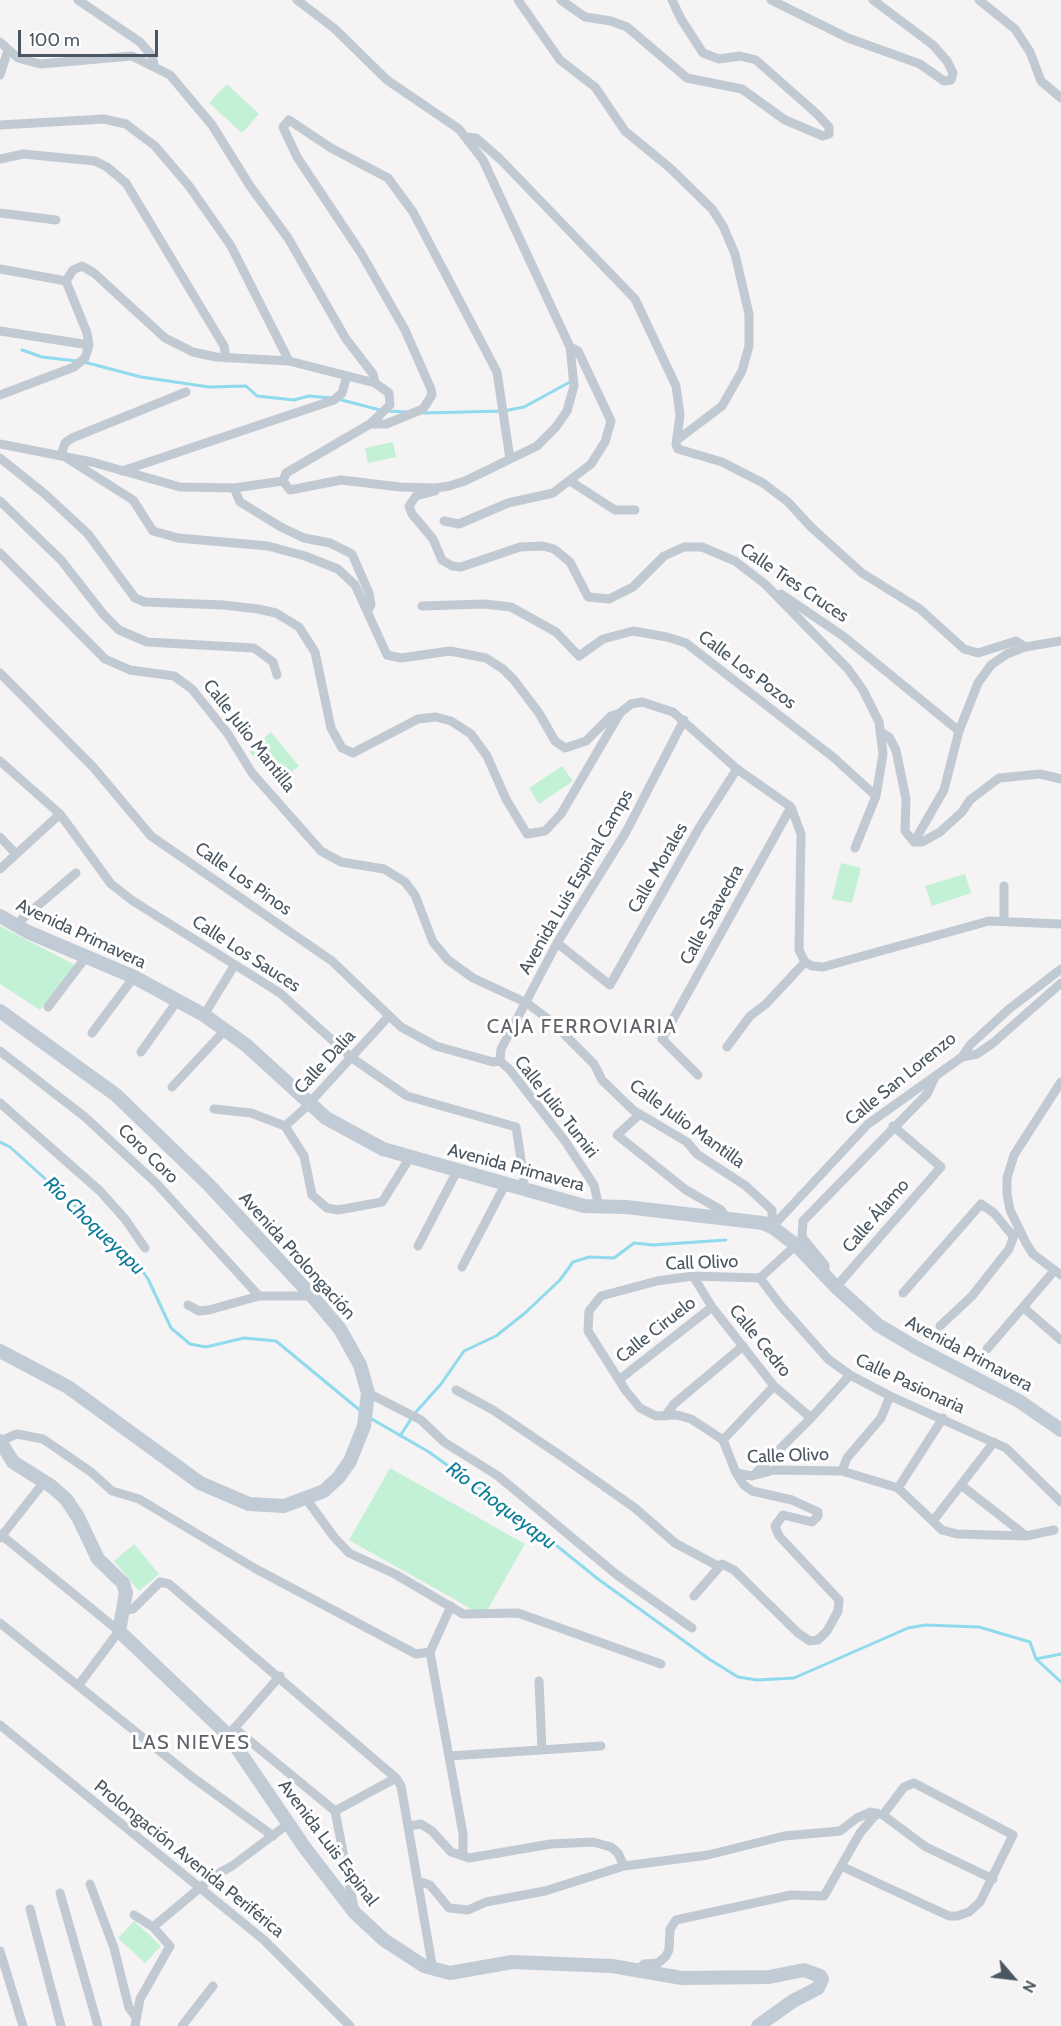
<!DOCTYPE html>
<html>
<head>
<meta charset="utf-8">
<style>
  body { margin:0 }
  #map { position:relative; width:1061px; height:2026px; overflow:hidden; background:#f5f3f3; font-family:Cabin,sans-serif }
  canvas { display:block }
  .north { position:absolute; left:983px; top:1948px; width:60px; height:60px; -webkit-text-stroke:4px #fff; paint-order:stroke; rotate:118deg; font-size:16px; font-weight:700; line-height:24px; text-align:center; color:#4a5661 }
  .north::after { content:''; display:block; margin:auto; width:21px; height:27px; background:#4a5661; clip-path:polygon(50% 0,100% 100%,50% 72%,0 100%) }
  .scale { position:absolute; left:18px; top:30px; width:140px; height:27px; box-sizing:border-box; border:3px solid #4a5661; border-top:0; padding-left:8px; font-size:18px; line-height:21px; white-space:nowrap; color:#4a5661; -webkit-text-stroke:4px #fff; paint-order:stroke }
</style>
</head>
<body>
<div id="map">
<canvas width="1061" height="2026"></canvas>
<div class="north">N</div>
<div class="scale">100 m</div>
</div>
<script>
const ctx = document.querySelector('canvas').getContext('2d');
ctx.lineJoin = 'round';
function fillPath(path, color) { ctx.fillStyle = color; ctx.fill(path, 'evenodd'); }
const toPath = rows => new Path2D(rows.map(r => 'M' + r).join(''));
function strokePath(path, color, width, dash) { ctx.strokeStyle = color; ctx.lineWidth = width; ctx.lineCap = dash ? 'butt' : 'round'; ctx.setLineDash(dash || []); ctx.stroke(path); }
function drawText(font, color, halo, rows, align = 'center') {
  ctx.font = font + ' Cabin,sans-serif'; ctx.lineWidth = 6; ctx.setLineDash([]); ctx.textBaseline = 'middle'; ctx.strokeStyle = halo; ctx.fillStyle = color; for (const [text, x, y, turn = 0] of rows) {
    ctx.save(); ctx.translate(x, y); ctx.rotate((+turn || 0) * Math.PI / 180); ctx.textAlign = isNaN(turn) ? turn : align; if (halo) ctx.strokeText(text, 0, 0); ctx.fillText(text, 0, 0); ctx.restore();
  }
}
fillPath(toPath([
  [227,84,259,114,242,133,209,103],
  [393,442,396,457,368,463,365,448],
  [271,732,299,766,277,784,249,751],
  [562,766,573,781,539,804,529,788],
  [841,863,861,868,852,903,832,899],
  [965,874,971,893,932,906,925,886],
  [0,926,75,965,40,1010,0,984],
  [390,1468,525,1544,484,1616,349,1540],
  [134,1544,159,1574,139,1591,114,1561],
  [134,1921,161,1946,145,1963,118,1938]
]), '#c3f1d5');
strokePath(toPath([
  [22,350,42,357,77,361],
  [84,362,141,377,209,387,246,386,257,396,294,400,309,396,331,398],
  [338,399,380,410],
  [387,411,407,412],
  [423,413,504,411,524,407,570,382],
  [0,1142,10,1147,134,1259,148,1279,171,1328,190,1344,206,1347,244,1338,276,1341,362,1412],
  [415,1413,441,1384,464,1351,496,1336,525,1313,560,1280,573,1262,589,1257,614,1258,634,1243,653,1245,726,1240],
  [370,1418,429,1452,541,1533,598,1579,709,1659,738,1677,757,1680,794,1678,908,1628,925,1625,979,1627,1030,1642,1036,1659,1061,1682],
  [400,1436,411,1419],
  [1036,1659,1061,1654]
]), '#90daee', 3);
strokePath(toPath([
  [78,0,140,42,152,56,154,64],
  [518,0,560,60,595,87,625,131,670,168,712,209,723,226,735,254,749,314,749,346,742,371,722,406,677,440],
  [561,0,585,17,611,21,627,27,687,78,742,89,785,120,823,136,829,134,829,127,817,114,756,60,740,56,719,59,703,53,681,19,672,0],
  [771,0,848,38,920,64,944,81,951,80,953,73,947,61,933,45,873,0],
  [979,0,1015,29,1030,52,1041,81,1061,98],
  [0,42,18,58,40,64,132,56,170,75,212,125,250,186,288,238,346,339,373,374,375,383],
  [0,75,8,50],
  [0,125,104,119,126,124,155,146,189,186,231,246,289,361],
  [466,137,476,138,500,159,635,299,676,386,680,415,676,444,678,449,722,462,763,483,788,502,811,527,862,573,920,609,964,649,978,653,1016,641,1025,647],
  [0,159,23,154,95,161,107,167,126,183,224,346,226,358],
  [0,213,56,220],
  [0,269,66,281],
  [0,331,89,345],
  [186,392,72,438,65,443,62,452,65,457,133,500,153,531,178,538,268,546,305,556,338,569,355,585,387,655,401,658,450,651,486,658,503,669,514,680,539,713,555,741,565,748,586,741,611,716,620,713],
  [0,395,74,367,85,358,89,345,87,333,66,281,73,270,82,266,94,273,165,338,193,352,216,357,289,361,375,383,389,393,390,405,370,424,286,473,283,481,290,490,341,480,400,487,436,488,449,486,465,481,537,446,556,427,567,411,574,386,570,347,483,160,459,129,387,80,335,29,297,0],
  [370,424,386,424,423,409,432,395,431,389,405,330,361,253,297,157,283,127,289,120,331,148,388,178,413,212,497,372,510,459],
  [0,444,92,462,180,487,234,488,283,481],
  [0,458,45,494,88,534,135,598,145,602,224,605,258,609,276,613,299,627,315,652,331,728,342,748,353,753,418,719,436,717,451,721,471,734,487,756,506,799,527,834,545,831,561,814,620,713,631,704,642,702,673,712,737,769,791,807,801,834,799,950,805,962,812,966,823,967,989,921,1061,924],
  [122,471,334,400,342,393,347,376],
  [570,481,615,510,635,510],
  [234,488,240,502,281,527,304,538,330,543,352,554,369,593,371,605,368,610],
  [435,491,416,496,409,506,412,514,433,539,442,560,452,566,461,567,520,547,543,546,554,549,570,562,588,597,609,599,633,587,664,556,684,547,702,547,735,561,765,584,848,669,863,690,879,722,883,754,876,796,855,848],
  [0,501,61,560,104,615,119,630,147,642,254,648,273,662,277,675],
  [444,521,459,524,508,503,553,493,591,464,605,442,611,421,578,351,570,347],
  [0,553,105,659,130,670,174,676,192,689,228,734,252,773,321,851,341,862,384,869,405,882,415,895,433,942,448,960,473,978,527,1003,553,1023,594,1064,602,1080,633,1110,687,1142,697,1154,746,1186,772,1210,772,1227],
  [781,594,843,636,959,731],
  [422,606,484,604,511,607,556,632,579,656,603,639,633,631,667,637,686,643,833,757,876,796],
  [0,673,94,768,151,836,332,961,401,1027,436,1046,493,1062,500,1061],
  [881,732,889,737,896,750,906,799,905,831,914,842,922,842,940,832,962,812,970,800,999,778,1040,774,1061,779],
  [0,761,60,814,111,884,133,901,280,993,352,1058,407,1096,516,1127,524,1179,522,1187],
  [0,837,16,854],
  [914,842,944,790,959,731,978,683,991,665,1007,654,1025,647,1061,641],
  [0,869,60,814],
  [1004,886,1004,920],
  [18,926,22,919,76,873],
  [557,943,610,985,699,828,737,769],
  [48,1007,86,957],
  [204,1015,234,966],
  [92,1033,134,977],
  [727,1047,750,1016,766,1004,805,962],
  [0,1051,85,1117,157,1184,259,1296],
  [141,1052,178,1000],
  [962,1057,977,1054,993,1043,1061,983],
  [500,1061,501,1049,557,943,626,832,684,720],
  [500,1061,510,1070,565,1141,594,1185,599,1207],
  [698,1075,662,1039,791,807],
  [1061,1082,1014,1155,1007,1178,1007,1194,1010,1210,1026,1243,1033,1254,1061,1275],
  [172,1087,226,1029],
  [0,1103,100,1191,125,1219,145,1248],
  [214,1109,251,1113,285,1126,304,1156,312,1195,327,1208,338,1210,382,1202,409,1159],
  [639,1115,617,1135,686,1190,721,1210,728,1220],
  [285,1126,304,1109,388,1017],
  [772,1227,868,1124,962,1057,970,1045,1009,1009,1061,969],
  [418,1246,457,1171],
  [462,1267,506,1183],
  [825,1275,825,1265,802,1237,803,1221,927,1094,935,1077],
  [693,1276,712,1307,774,1386,811,1418],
  [760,1278,693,1276,657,1281,601,1296,589,1311,588,1331,626,1391,640,1408,656,1416,677,1415,691,1419,708,1430,723,1440,736,1473,752,1476,774,1470,842,1471,898,1488,942,1530,957,1534,1026,1536,1054,1530],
  [760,1278,781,1306,828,1359,850,1375,890,1396,1006,1448,1061,1502],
  [760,1278,796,1245],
  [836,1287,941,1167,893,1126],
  [903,1293,981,1204,994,1213,1013,1236],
  [188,1305,199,1311,209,1310,259,1296,312,1296],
  [1024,1308,1061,1340],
  [940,1326,972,1296,1009,1249,1015,1233],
  [987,1349,1054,1271],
  [620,1379,712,1307],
  [456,1390,493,1410,564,1458,635,1508,675,1543,718,1566],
  [368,1393,421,1420,444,1442,498,1476,617,1575,692,1628],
  [665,1416,674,1404,743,1346],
  [723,1440,774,1386],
  [0,1441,17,1434,43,1439,91,1472,112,1491,139,1499,256,1569,416,1654,430,1652,451,1606],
  [842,1471,847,1458,881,1418,890,1396],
  [754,1475,811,1418,850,1375],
  [961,1485,1025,1535],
  [898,1488,943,1418],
  [307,1500,334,1537,349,1553,395,1574,463,1614,518,1613,661,1664],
  [933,1521,994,1442],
  [0,1534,119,1631,78,1686],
  [0,1538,44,1482],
  [694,1596,722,1564,734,1570,798,1633,810,1641,818,1640,827,1631,838,1611,839,1600,779,1536,775,1526,783,1515,812,1522,818,1516,818,1512,792,1500,752,1491,744,1485,736,1473],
  [125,1610,133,1609,160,1582,169,1584,396,1778,401,1786,433,1970],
  [0,1623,192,1777,273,1836],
  [430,1652,463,1834,463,1856],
  [539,1681,542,1750],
  [0,1725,264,1940,350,2026],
  [234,1728,335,1811,354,1908],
  [232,1731,280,1676],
  [449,1756,601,1746],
  [335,1811,396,1778],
  [409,1826,421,1824,432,1831,451,1852,469,1858,551,1844,593,1842,611,1847,618,1853,624,1866],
  [841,1866,949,1916,957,1916,969,1912,980,1902,1013,1835,914,1783,904,1787,883,1815],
  [418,1881,430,1885,449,1908,468,1910,486,1902,545,1891,624,1866,708,1855,784,1836,840,1831,857,1818,871,1812,883,1815,926,1847,993,1879],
  [90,1884,114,1948,129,2008,136,2017],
  [60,1893,98,2026],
  [30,1909,61,2026],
  [134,1915,153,1927,170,1946,140,1999,135,2026],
  [153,1927,214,1876,232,1866,288,1824],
  [0,1951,23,2026],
  [637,1972,644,1964,658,1963,666,1956,669,1950,670,1929,676,1920,791,1895,824,1896,860,1833,877,1813],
  [182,2026,213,1986]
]), '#c1cad2', 9);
strokePath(toPath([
  [0,916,28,932,134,977,204,1015,246,1045,326,1118,383,1149,584,1206,626,1207,763,1223,772,1227,796,1245,836,1287,878,1325,915,1347,1019,1401,1061,1430],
  [0,1011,116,1095,208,1184,312,1296,340,1329,360,1365,368,1393,364,1426,350,1461,339,1477,324,1491,284,1506,249,1504,200,1483,68,1387,0,1351],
  [0,1441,13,1462,51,1486,66,1499,78,1517,98,1559,123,1583,126,1593,119,1631,228,1735,305,1848,355,1913,384,1940,424,1966,450,1973,512,1962,612,1966,682,1978,769,1977,804,1970,820,1976,822,1979,818,1988,793,2001,758,2026]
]), '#c1cbd6', 14);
drawText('18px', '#4a5661', '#fff', [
  ["Calle Tres Cruces",794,583,34],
  ["Calle Los Pozos",747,670,37],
  ["Calle Julio Mantilla",249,736,52],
  ["Calle Morales",658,868,-60],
  ["Calle Los Pinos",243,879,35],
  ["Avenida Luis Espinal Camps",576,882,-60],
  ["Calle Saavedra",712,915,-61],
  ["Avenida Primavera",81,934,25],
  ["Calle Los Sauces",246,954,33],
  ["Calle Dalia",325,1062,-47],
  ["Calle San Lorenzo",901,1079,-39],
  ["Calle Julio Tumiri",556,1107,52],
  ["Calle Julio Mantilla",687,1124,36],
  ["Coro Coro",148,1154,44],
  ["Avenida Primavera",516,1168,15],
  ["Calle Álamo",876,1216,-49],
  ["Avenida Prolongación",297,1256,48],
  ["Call Olivo",702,1263,-2],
  ["Calle Ciruelo",656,1330,-38],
  ["Calle Cedro",760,1341,51],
  ["Avenida Primavera",969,1354,28],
  ["Calle Pasionaria",910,1384,25],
  ["Calle Olivo",788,1456,-2],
  ["Avenida Luis Espinal",328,1843,53],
  ["Prolongación Avenida Periférica",189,1859,39]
]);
ctx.letterSpacing = '1.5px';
drawText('20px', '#5f6368', '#fff', [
  ["CAJA FERROVIARIA",582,1027],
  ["LAS NIEVES",191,1743]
]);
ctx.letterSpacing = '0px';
drawText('italic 20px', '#0c7c9b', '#fff', [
  ["Río Choqueyapu",94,1226,44],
  ["Río Choqueyapu",501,1506,37]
]);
</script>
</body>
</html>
